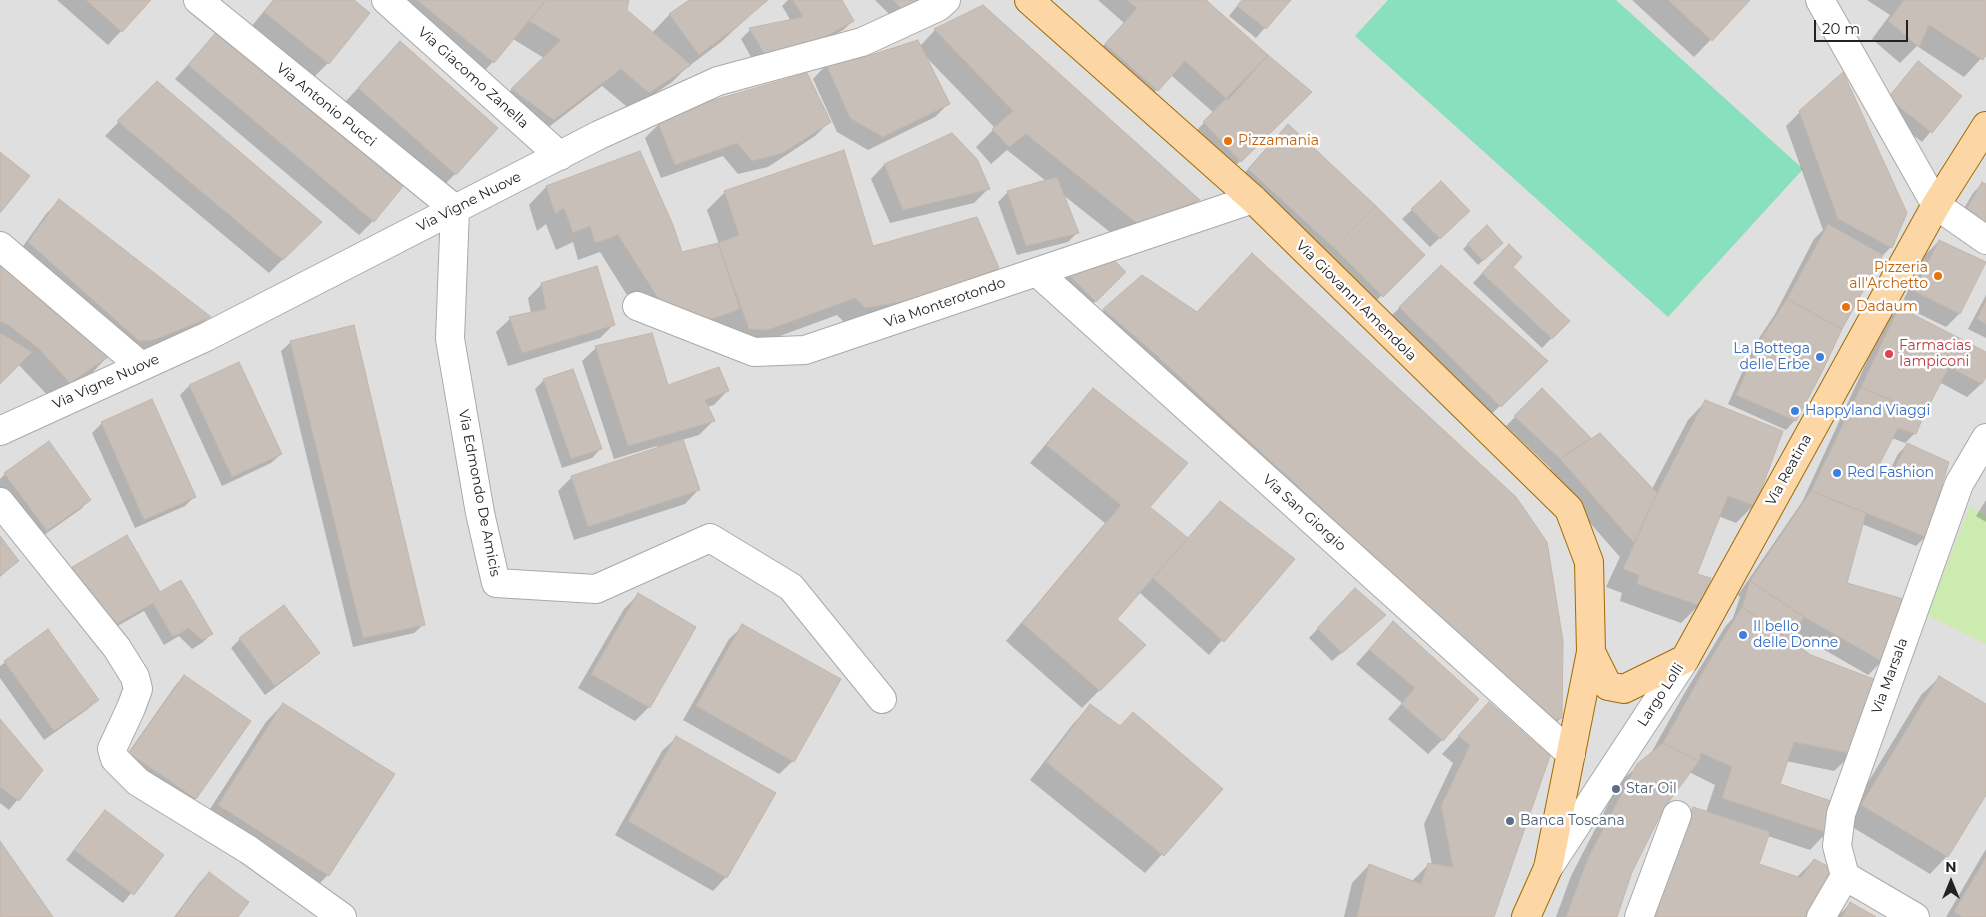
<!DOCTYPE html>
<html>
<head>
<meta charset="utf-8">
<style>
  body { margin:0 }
  #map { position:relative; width:1986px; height:917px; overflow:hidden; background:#f2efe9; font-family:Montserrat,sans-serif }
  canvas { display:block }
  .north { position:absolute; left:1926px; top:857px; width:50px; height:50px; -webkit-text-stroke:4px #fff; paint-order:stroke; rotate:0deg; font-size:14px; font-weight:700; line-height:20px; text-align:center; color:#222 }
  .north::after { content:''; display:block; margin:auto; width:18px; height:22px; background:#222; clip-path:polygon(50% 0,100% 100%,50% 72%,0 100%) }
  .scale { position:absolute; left:1814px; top:20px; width:94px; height:22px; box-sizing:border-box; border:2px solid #222; border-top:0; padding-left:6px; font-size:15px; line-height:18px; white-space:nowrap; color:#222; -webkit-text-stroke:4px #fff; paint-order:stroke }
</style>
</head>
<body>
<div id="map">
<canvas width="1986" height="917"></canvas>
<div class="north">N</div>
<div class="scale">20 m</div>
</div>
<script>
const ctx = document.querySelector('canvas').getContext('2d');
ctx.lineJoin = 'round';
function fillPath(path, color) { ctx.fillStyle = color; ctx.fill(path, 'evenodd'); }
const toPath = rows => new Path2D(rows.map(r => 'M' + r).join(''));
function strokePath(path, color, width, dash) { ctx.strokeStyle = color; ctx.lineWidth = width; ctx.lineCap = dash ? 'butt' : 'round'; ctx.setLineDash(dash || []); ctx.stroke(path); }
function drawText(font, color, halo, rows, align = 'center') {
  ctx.font = font + ' Montserrat,sans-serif'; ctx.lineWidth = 5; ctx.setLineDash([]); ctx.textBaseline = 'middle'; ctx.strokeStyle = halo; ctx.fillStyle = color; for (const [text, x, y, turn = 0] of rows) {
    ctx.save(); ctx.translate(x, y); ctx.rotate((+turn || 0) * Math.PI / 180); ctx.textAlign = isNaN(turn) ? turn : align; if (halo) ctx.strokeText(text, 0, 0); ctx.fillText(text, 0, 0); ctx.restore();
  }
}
fillPath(toPath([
  [0,0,1986,0,1986,917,0,917]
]), '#e0dfdf');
fillPath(toPath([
  [1970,506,1986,516,1986,644,1927,615]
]), '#cdebb0');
fillPath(toPath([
  [1388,0,1616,0,1803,169,1668,317,1355,36]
]), '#88e0be');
fillPath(toPath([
  [57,0,150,0,108,45],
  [273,0,352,0,369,13,328,63,314,77,251,27],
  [402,0,628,0,625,10,652,33,669,15,692,0,766,0,721,42,685,69,672,82,631,110,602,86,536,137,494,107,544,58,513,39,480,76],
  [788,0,841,0,853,21,843,30,801,53,755,64,741,39,750,30,791,21,782,6],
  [875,0,922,0,894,19],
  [1098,0,1208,0,1206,1,1310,92,1227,174,1190,137,1214,113,1171,75,1144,103,1092,58,1124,23],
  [1242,0,1289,0,1256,38,1229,16],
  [1632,0,1749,0,1694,57],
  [1867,0,1986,0,1986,53,1964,77,1917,46,1900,63,1872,39,1890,15],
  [983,6,1198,200,1181,217,1120,240,1062,194,1077,233,1068,242,1017,255,998,202,1008,192,1046,181,1007,150,991,164,976,147,995,128,925,56,949,103,935,117,868,150,837,132,813,79,826,65,920,46,935,30],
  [400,43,455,174,441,188,345,102],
  [205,46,402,185,373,221,359,235,175,79],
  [1918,62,1960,96,1922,142,1879,108],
  [157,83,320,222,269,273,105,136],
  [1800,112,1891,247,1881,257,1841,329,1795,420,1786,430,1728,404,1754,346,1775,314,1814,239,1823,230,1786,126],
  [829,122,815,136,768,167,738,174,723,156,661,178,645,138,659,124],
  [952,134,988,189,974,203,890,223,871,179,884,165],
  [1275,140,1423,255,1372,305,1235,183],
  [639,153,682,253,719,244,707,210,725,192,872,248,997,268,980,285,847,325,837,315,750,347,642,319,600,252,578,260,573,242,556,250,546,224,537,231,529,205,546,187],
  [1441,183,1459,220,1430,247,1402,219],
  [1982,184,1986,186,1955,224,1973,193],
  [59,201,209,317,196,330,139,353,16,256,46,214],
  [1487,227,1501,243,1478,265,1463,249],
  [1939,241,1959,314,1946,327,1901,305,1925,255],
  [1252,254,1561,718,1543,736,1087,327,1104,310,1196,313],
  [1499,255,1568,321,1542,348,1473,283],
  [1113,261,1124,272,1086,311,1060,284,1069,275],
  [0,263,109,355,92,373,52,400,18,364,0,383],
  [1441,267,1533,375,1486,419,1386,321],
  [542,284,614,324,600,338,508,366,496,332,510,319,531,314,528,298],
  [1986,295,1986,338,1968,329],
  [1899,309,1986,354,1986,374,1981,384,1967,397,1939,382,1915,433,1905,443,1892,438,1878,463,1891,468,1898,454,1907,445,1948,463,1925,537,1916,546,1862,524,1845,584,1882,661,1868,675,1792,631,1787,640,1852,754,1834,771,1786,761,1779,785,1827,832,1810,850,1768,836,1758,864,1796,878,1814,860,1816,903,1675,826,1693,808,1706,812,1715,785,1689,772,1663,807,1631,872,1615,917,1556,917,1571,876,1619,783,1650,755,1684,694,1725,627,1733,618,1740,597,1738,595,1802,502,1885,322],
  [291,342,424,624,414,633,353,647,281,351],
  [596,348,667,386,727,391,714,405,707,407,713,421,699,435,682,440,698,490,685,504,574,540,558,491,572,477,658,448,657,446,614,459,582,361],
  [239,363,281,454,271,463,222,486,180,395,189,386],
  [544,380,601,448,592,458,562,468,535,389],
  [1093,390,1148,507,1187,539,1220,502,1293,559,1209,655,1139,592,1115,619,1144,645,1082,708,1006,641,1105,523,1030,463,1076,408],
  [1542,390,1589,438,1584,445,1652,489,1688,420,1705,402,1754,505,1736,523,1718,516,1695,575,1699,605,1681,623,1620,601,1622,593,1606,587,1620,557,1547,474,1551,469,1506,426],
  [151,401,194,497,185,506,135,528,92,433,102,423],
  [5,474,90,499,81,509,37,540,0,489,0,479],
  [1986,500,1986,522,1976,516],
  [0,538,18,561,0,577],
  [73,568,160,594,211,634,202,643,192,649,179,636,164,645,144,611,98,637,64,577],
  [638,595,695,628,649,707,635,721,578,688,624,609],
  [1346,599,1375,624,1332,661,1309,638],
  [1393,623,1442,740,1428,754,1388,719,1402,703,1356,664],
  [743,626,793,761,779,774,683,720,729,639],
  [48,631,97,700,88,709,44,740,0,678,0,666],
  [240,639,318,653,309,662,265,695,231,648],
  [184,676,249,721,195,799,186,808,121,763,175,686],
  [1939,678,1986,706,1986,792,1947,856,1930,874,1844,822,1921,695],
  [283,704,328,875,311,892,201,823,266,722],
  [1489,704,1492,917,1344,917,1352,883,1369,865,1411,882,1429,864,1432,865,1424,824,1453,763,1442,754],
  [1090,706,1119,727,1221,789,1145,873,1030,780,1073,724],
  [0,721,42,770,9,810,0,803],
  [676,738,726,877,713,891,615,835,662,751],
  [105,812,162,856,123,903,66,860,96,821],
  [1986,849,1986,917,1946,917],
  [209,873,236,917,174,917,200,882],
  [1850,904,1874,917,1837,917]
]), '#0003');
const building = toPath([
  [86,0,151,0,122,32,86,0],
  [274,0,354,0,370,13,329,64,264,12,274,0],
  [417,0,546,0,494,63,417,0],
  [546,0,629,0,627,10,691,65,649,93,621,69,554,120,511,89,561,40,529,21,546,0],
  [689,0,768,0,740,24,699,55,669,14,689,0],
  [793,0,842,0,854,21,812,44,765,55,749,28,803,17,793,0],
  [893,0,919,0,904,11,893,0],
  [1127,0,1206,0,1268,55,1228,100,1185,61,1158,91,1105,44,1137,8,1127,0],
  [1242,0,1291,0,1266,29,1237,6,1242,0],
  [1668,0,1750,0,1712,41,1668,0],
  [1904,0,1986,0,1986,55,1983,60,1929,25,1919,47,1888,21,1904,0],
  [983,5,1200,200,1138,224,1026,134,1009,147,992,129,1013,111,934,29,983,5],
  [218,30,404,185,374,222,188,65,218,30],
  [918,40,950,104,883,137,850,118,826,64,871,55,918,40],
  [400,41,498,128,456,175,358,88,400,41],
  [1268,55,1312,92,1241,162,1203,122,1268,55],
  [1918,61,1962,96,1932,133,1888,98,1918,61],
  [1843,72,1907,213,1892,248,1838,219,1799,111,1843,72],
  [807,73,831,122,783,153,752,161,737,143,675,165,658,123,707,102,807,73],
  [157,81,322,222,283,260,117,121,157,81],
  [1288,124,1376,206,1334,248,1248,169,1288,124],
  [952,133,977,159,990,189,903,210,884,164,952,133],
  [844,150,873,246,977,217,999,268,920,299,865,308,855,298,768,330,749,329,718,243,739,235,724,191,844,150],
  [640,151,673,225,682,252,718,243,740,309,707,321,660,301,618,235,595,243,590,226,573,233,564,208,555,214,546,186,640,151],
  [0,152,30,176,0,213,0,152],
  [1057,177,1079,233,1026,246,1007,191,1057,177],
  [1441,181,1470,211,1440,239,1411,209,1441,181],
  [1982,182,1986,184,1986,227,1963,215,1982,182],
  [59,199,211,317,154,340,139,341,28,242,59,199],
  [1376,206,1425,255,1383,297,1334,248,1376,206],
  [1828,224,1883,255,1842,329,1787,299,1828,224],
  [1487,225,1503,243,1483,261,1467,244,1487,225],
  [1939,240,1986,262,1960,314,1914,291,1939,240],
  [1509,244,1522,257,1513,267,1570,321,1552,339,1482,273,1509,244],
  [1252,253,1516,497,1547,542,1563,641,1562,718,1552,721,1156,355,1103,309,1142,275,1197,312,1252,253],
  [1114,260,1126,272,1096,302,1068,274,1114,260],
  [0,261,111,355,70,383,38,348,7,324,0,321,0,261],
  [1441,265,1548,361,1501,407,1399,307,1441,265],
  [597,266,615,325,522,353,509,317,546,309,541,283,597,266],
  [1787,299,1842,329,1822,372,1763,336,1787,299],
  [1986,301,1986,324,1977,319,1986,301],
  [1899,307,1986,352,1986,377,1982,384,1949,367,1924,415,1861,387,1899,307],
  [354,325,425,625,363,638,290,341,354,325],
  [0,333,32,352,0,384,0,333],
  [652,333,668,385,719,367,729,391,705,400,715,421,628,446,595,346,652,333],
  [1763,336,1822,372,1796,421,1736,395,1763,336],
  [239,362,282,454,232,477,189,385,239,362],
  [573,369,602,449,571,459,543,379,573,369],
  [1861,387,1924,415,1916,434,1898,428,1880,463,1895,468,1907,443,1949,462,1926,537,1811,491,1861,387],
  [1093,388,1188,463,1150,507,1188,538,1117,619,1146,645,1100,691,1022,623,1121,505,1046,445,1093,388],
  [1542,388,1591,438,1560,459,1514,416,1542,388],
  [152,399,196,497,144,520,101,422,152,399],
  [1705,400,1783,431,1755,506,1728,496,1697,574,1711,578,1700,606,1637,584,1639,575,1623,569,1657,493,1705,400],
  [1600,433,1657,493,1634,543,1560,459,1600,433],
  [683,439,700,490,588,527,571,476,683,439],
  [49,441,91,500,47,531,4,473,49,441],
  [1811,491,1866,513,1847,583,1907,600,1883,662,1804,617,1750,581,1811,491],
  [1220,501,1295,559,1224,642,1153,578,1220,501],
  [127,535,160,592,181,580,213,634,202,640,189,628,173,637,153,603,108,629,72,567,127,535],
  [0,536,19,561,0,575,0,536],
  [1750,581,1804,617,1788,640,1742,607,1750,581],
  [1355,588,1386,615,1342,653,1317,628,1355,588],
  [638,593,696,627,650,708,591,674,638,593],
  [284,605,320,653,275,686,239,638,284,605],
  [1742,607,1811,655,1876,680,1853,754,1794,742,1780,784,1837,803,1828,833,1722,798,1732,767,1701,753,1699,761,1663,743,1701,675,1742,607],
  [1393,621,1479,699,1443,741,1401,704,1415,688,1369,650,1393,621],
  [742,624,841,679,794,762,696,706,742,624],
  [48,629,99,700,54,731,4,661,48,629],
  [184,675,251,721,196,799,129,753,184,675],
  [1939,676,1986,704,1986,795,1948,857,1861,805,1939,676],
  [1489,702,1550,756,1494,917,1357,917,1369,864,1421,884,1428,863,1453,867,1441,806,1470,745,1458,736,1489,702],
  [283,703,395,774,329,876,218,805,283,703],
  [1090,704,1120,726,1133,712,1223,789,1164,856,1046,762,1090,704],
  [0,719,43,770,19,801,0,787,0,719],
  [676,736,776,793,727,878,628,821,676,736],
  [1663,743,1699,761,1664,808,1632,872,1617,917,1566,917,1588,858,1637,764,1663,743],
  [1693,807,1770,832,1759,864,1801,878,1814,859,1831,868,1817,903,1809,917,1651,917,1693,807],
  [105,810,164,855,134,895,74,850,105,810],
  [0,841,53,917,0,917,0,841],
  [1986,857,1986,917,1962,917,1954,912,1986,857],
  [209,872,249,902,238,917,175,917,209,872],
  [1850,902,1876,917,1842,917,1850,902]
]);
fillPath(building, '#c7bfb8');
strokePath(building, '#c4b6ab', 1);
const minor = toPath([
  [198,0,455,209,450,339,480,513,496,583,596,589,710,538,791,587,882,699],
  [386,0,560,156],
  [1820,0,1936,205,1986,240],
  [0,246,141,366],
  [1037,272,1571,754],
  [637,306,754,352,805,350,1253,199],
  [0,431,206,337,599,135,718,81,862,42,938,7,946,0],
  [0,502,117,648,135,677,138,689,131,708,112,749,115,759,138,782,249,850,342,917],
  [1548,868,1685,659],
  [1845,876,1915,917],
  [1639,917,1677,815],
  [1821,917,1845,876,1837,846,1841,814,1959,484,1986,438]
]);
const major = toPath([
  [1029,0,1253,199,1569,509,1589,562,1591,652,1548,868,1526,917],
  [1591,652,1608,686,1624,689,1685,659,1936,205,1986,126]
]);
strokePath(minor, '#a9a9a9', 30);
strokePath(major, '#a06b00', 30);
strokePath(minor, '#fff', 28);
strokePath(major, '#fcd6a4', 28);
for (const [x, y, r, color] of [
  [1228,141,5,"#e8710a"],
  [1938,276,5,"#e8710a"],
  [1846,307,5,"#e8710a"],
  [1889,354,5,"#e0444e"],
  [1820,357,5,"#3f7fe0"],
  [1795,411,5,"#3f7fe0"],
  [1837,473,5,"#3f7fe0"],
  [1743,635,5,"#3f7fe0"],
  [1616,789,5,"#5c6f8a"],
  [1510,821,5,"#5c6f8a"]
]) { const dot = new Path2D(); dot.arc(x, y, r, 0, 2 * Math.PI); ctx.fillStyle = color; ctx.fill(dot); strokePath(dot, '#fff', 2); }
drawText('14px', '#222', '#fff', [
  ["Via Giacomo Zanella",473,78,42],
  ["Via Antonio Pucci",326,105,39],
  ["Via Vigne Nuove",469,202,-27],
  ["Via Giovanni Amendola",1356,301,45],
  ["Via Monterotondo",945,303,-19],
  ["Via Vigne Nuove",106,382,-24],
  ["Via Reatina",1789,470,-61],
  ["Via Edmondo De Amicis",479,493,79],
  ["Via San Giorgio",1304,513,42],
  ["Via Marsala",1890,676,-70],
  ["Largo Lolli",1661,695,-57]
]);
drawText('14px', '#c56008', '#fff', [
  ["Pizzamania",1238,141],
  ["Pizzeria",1928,268,"right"],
  ["all'Archetto",1928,284,"right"],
  ["Dadaum",1856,307]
], 'left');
drawText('14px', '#be3a42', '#fff', [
  ["Farmacias",1899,346],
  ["Iampiconi",1899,362]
], 'left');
drawText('14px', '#366cbe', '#fff', [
  ["La Bottega",1810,349,"right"],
  ["delle Erbe",1810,365,"right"],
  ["Happyland Viaggi",1805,411],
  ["Red Fashion",1847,473],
  ["Il bello",1753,627],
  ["delle Donne",1753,643]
], 'left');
drawText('14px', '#4e5e75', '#fff', [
  ["Star Oil",1626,789],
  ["Banca Toscana",1520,821]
], 'left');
</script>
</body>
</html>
